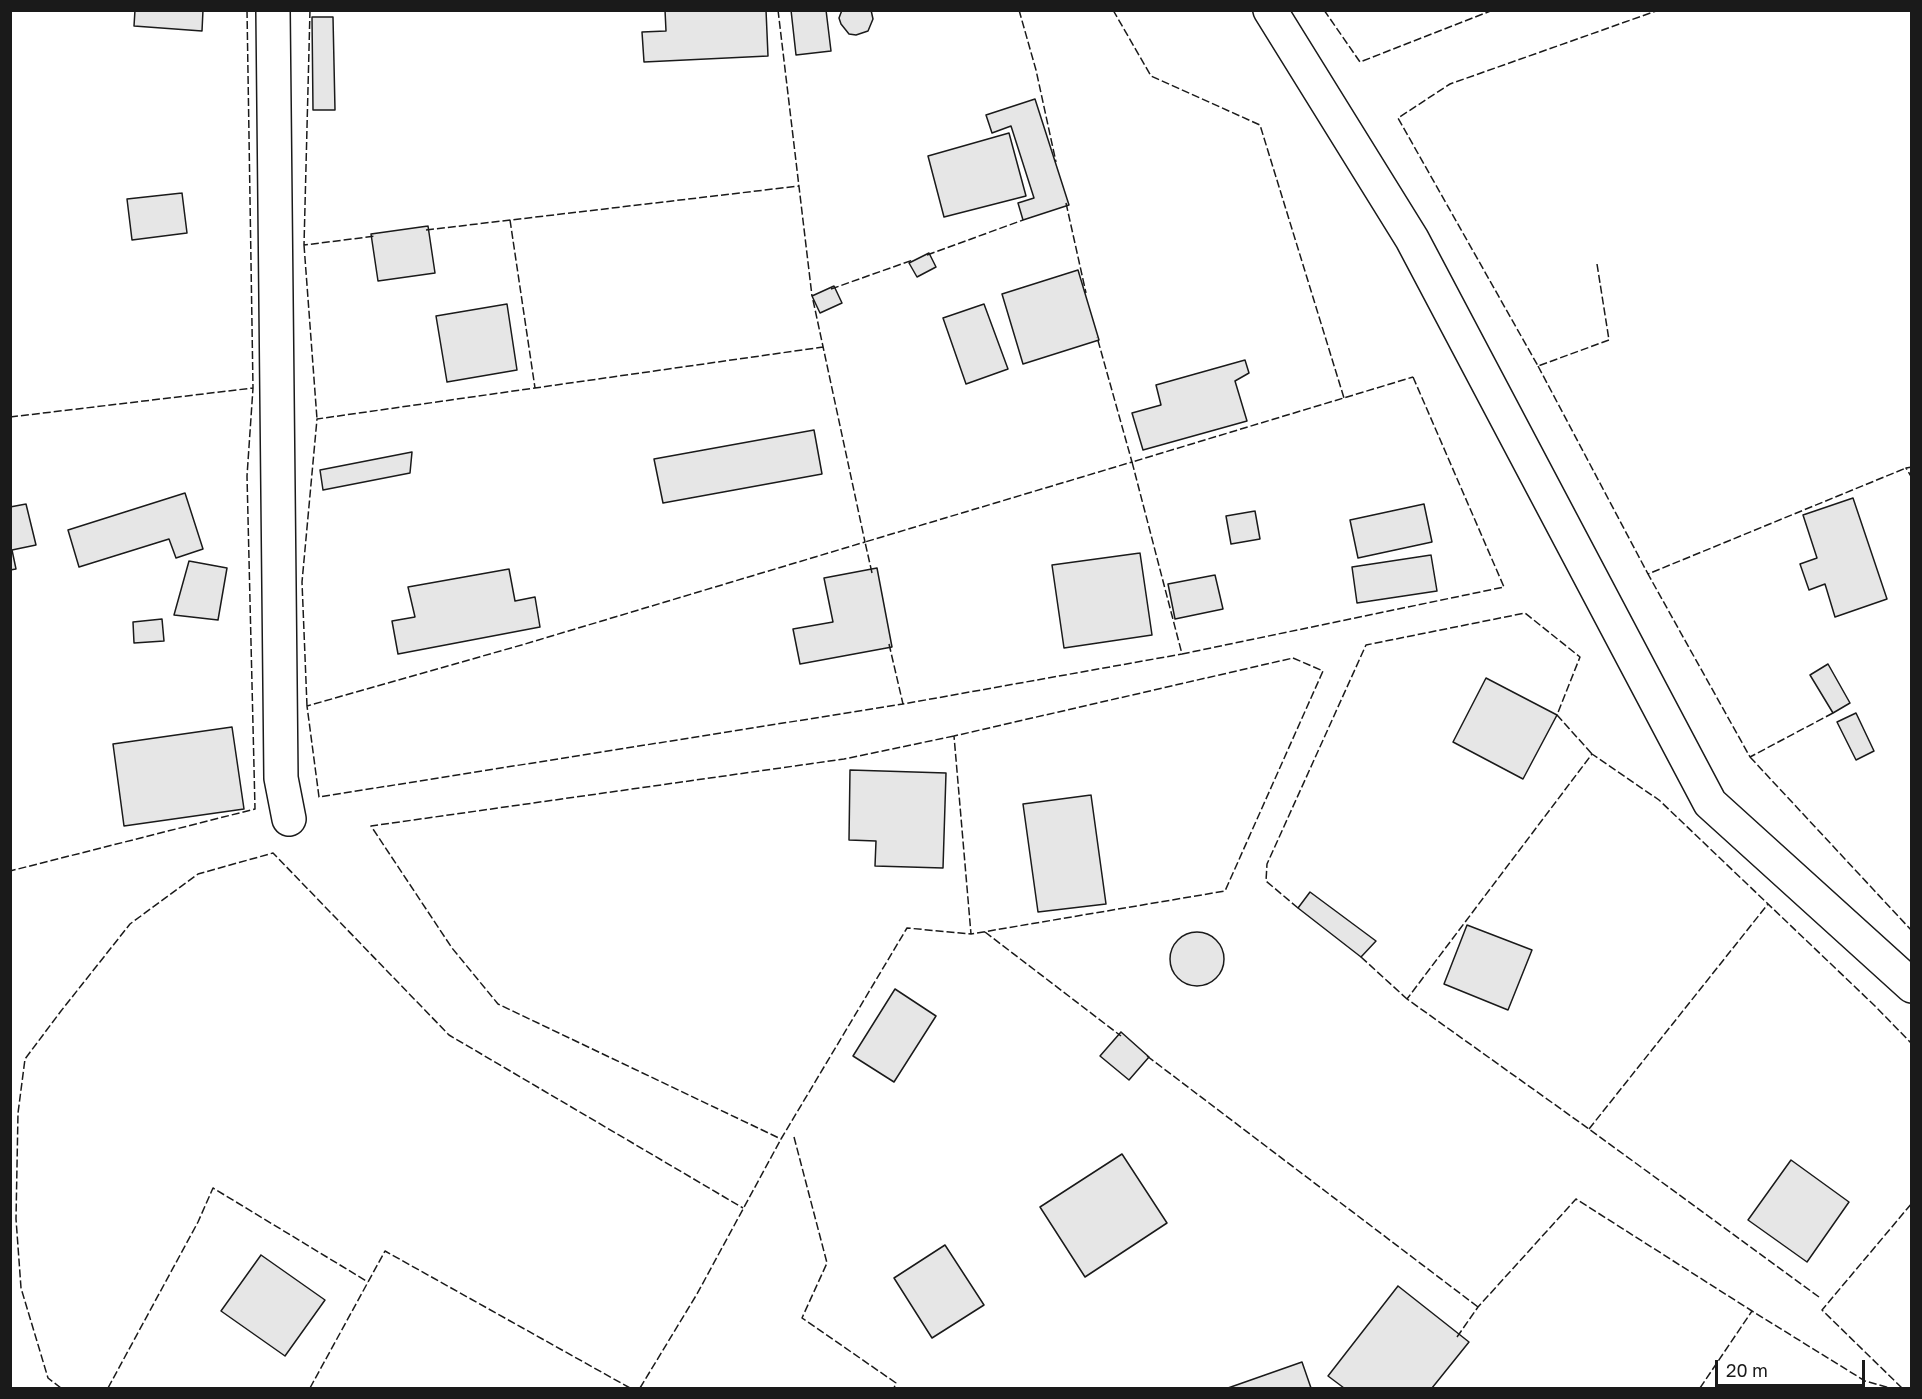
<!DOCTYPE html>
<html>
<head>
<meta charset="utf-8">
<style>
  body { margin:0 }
  #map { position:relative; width:1922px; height:1399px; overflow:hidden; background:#fff; font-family:"Golos Text",sans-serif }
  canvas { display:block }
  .frame { position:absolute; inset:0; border:12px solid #1a1a1a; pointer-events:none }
  .scale { position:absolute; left:1715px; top:1360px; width:150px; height:27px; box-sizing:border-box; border:3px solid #1a1a1a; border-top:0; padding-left:8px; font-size:18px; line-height:21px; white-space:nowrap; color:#1a1a1a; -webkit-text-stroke:4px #fff; paint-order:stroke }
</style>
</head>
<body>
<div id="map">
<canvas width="1922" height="1399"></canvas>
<div class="frame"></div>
<div class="scale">20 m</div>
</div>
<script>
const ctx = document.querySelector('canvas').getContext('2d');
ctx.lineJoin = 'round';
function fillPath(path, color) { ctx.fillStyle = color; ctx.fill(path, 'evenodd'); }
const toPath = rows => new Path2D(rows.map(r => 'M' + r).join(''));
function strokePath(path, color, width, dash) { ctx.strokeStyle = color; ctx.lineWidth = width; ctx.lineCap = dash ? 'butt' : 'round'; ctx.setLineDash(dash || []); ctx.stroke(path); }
const building = toPath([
  [135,10,203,10,202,31,134,26,135,10],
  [665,10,766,10,768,56,644,62,642,32,666,31,665,10],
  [791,10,826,10,831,51,796,55,791,10],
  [842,10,871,10,873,19,868,31,856,35,849,34,841,24,839,18,842,10],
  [312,17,333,17,335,110,313,110,312,17],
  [1035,99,1069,205,1023,220,1018,203,1034,198,1011,126,992,133,986,115,1035,99],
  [1009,133,1026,196,944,217,928,156,1009,133],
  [182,193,187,233,132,240,127,199,182,193],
  [428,226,435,273,378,281,371,234,428,226],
  [929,253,936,267,917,277,909,263,929,253],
  [1078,270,1099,340,1023,364,1002,294,1078,270],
  [834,286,842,303,820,313,812,296,834,286],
  [507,304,517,370,447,382,436,316,507,304],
  [984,304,1008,369,966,384,943,318,984,304],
  [1245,360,1249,373,1235,381,1247,421,1143,450,1132,413,1161,405,1156,385,1245,360],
  [814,430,822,474,663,503,654,459,814,430],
  [412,452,410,473,323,490,320,470,412,452],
  [185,493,203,549,176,558,169,539,79,567,68,530,185,493],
  [1853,498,1887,599,1835,617,1825,584,1809,590,1800,564,1817,558,1803,515,1853,498],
  [26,504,36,545,12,550,16,569,10,570,10,507,26,504],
  [1424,504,1432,542,1358,558,1350,520,1424,504],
  [1255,511,1260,539,1231,544,1226,516,1255,511],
  [1140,553,1152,635,1064,648,1052,565,1140,553],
  [1431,555,1437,591,1357,603,1352,567,1431,555],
  [189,561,227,568,218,620,174,615,189,561],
  [877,568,892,647,800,664,793,629,833,622,824,578,877,568],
  [509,569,515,601,535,597,540,627,398,654,392,621,415,617,408,587,509,569],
  [1215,575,1223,609,1175,619,1168,584,1215,575],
  [162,619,164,641,134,643,133,622,162,619],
  [1828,664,1850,703,1833,713,1810,675,1828,664],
  [1486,678,1557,715,1523,779,1453,742,1486,678],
  [1856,713,1874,751,1856,760,1837,722,1856,713],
  [232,727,244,809,124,826,113,744,232,727],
  [850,770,946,773,943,868,875,866,876,841,849,840,850,770],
  [1091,795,1106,904,1038,912,1023,804,1091,795],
  [1310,892,1376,941,1361,957,1298,908,1310,892],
  [1467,925,1532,950,1508,1010,1444,984,1467,925],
  '1170 959a27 27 0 1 1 54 0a27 27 0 1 1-54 0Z',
  [895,989,936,1016,894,1082,853,1056,895,989],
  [1121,1032,1149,1057,1129,1080,1100,1056,1121,1032],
  [1122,1154,1167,1223,1085,1277,1040,1207,1122,1154],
  [1791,1160,1849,1202,1807,1262,1748,1220,1791,1160],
  [945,1245,984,1305,932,1338,894,1278,945,1245],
  [261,1255,325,1300,285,1356,221,1311,261,1255],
  [1398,1286,1469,1342,1432,1388,1344,1388,1328,1376,1398,1286],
  [1302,1362,1311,1388,1228,1388,1302,1362]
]);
fillPath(building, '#e6e6e6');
strokePath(building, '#1a1a1a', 1.5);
const minor = toPath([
  [273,10,281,778,289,819],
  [1270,10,1412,239,1710,803,1912,986]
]);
strokePath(minor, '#1a1a1a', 36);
strokePath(minor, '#fff', 33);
strokePath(toPath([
  [247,10,253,388],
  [310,10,304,245,376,236],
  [778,10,812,296],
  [1019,10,1036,70,1056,162],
  [1113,10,1151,76,1260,125,1344,398],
  [1324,10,1360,62,1493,10],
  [1066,203,1086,293],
  [510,220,535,388],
  [426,230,799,186],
  [304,245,317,419],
  [927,255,1023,220],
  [1597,264,1609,340,1538,366,1398,118,1450,84,1659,10],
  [831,289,913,260],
  [813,300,865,542,525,644,307,706,319,797,903,704],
  [1538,366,1648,574],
  [1413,377,1504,587,1182,654,1132,462,1413,377],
  [10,417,253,388,247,476,255,809,10,871],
  [1912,467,1906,468,1912,478],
  [872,573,865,542,1132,462,1097,337],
  [889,644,903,704,1182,654],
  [1293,658,1323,671,1225,891,971,934,954,736,1293,658],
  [307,706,302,582,317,419,823,347],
  [1833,713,1750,757,1648,574,1906,468],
  [954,736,844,759,371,826,452,948,498,1004,781,1139,907,928,971,934],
  [1750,757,1912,931],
  [1298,908,1266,881,1267,864,1366,645,1525,613,1580,657,1557,715,1592,754],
  [985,932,1121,1036],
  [1361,957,1407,999],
  [1147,1056,1478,1307],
  [1589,1129,1768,904],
  [794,1137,827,1263,802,1318,896,1383,894,1388],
  [1819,1297,1589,1129,1407,999,1592,754,1659,800,1875,1006,1912,1044],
  [1457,1337,1478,1307,1576,1199,1752,1311,1865,1381,1890,1388],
  [61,1388,48,1378,21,1288,16,1219,18,1113,25,1059,61,1011,130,924,198,874,273,853,449,1035,743,1208],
  [108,1388,198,1222,213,1188,368,1282],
  [310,1388,385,1251,630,1388],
  [640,1388,697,1294,781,1139],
  [1700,1388,1752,1311],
  [1902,1388,1822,1310,1912,1203]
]), '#1a1a1a', 1.5, [8, 3]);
</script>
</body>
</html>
